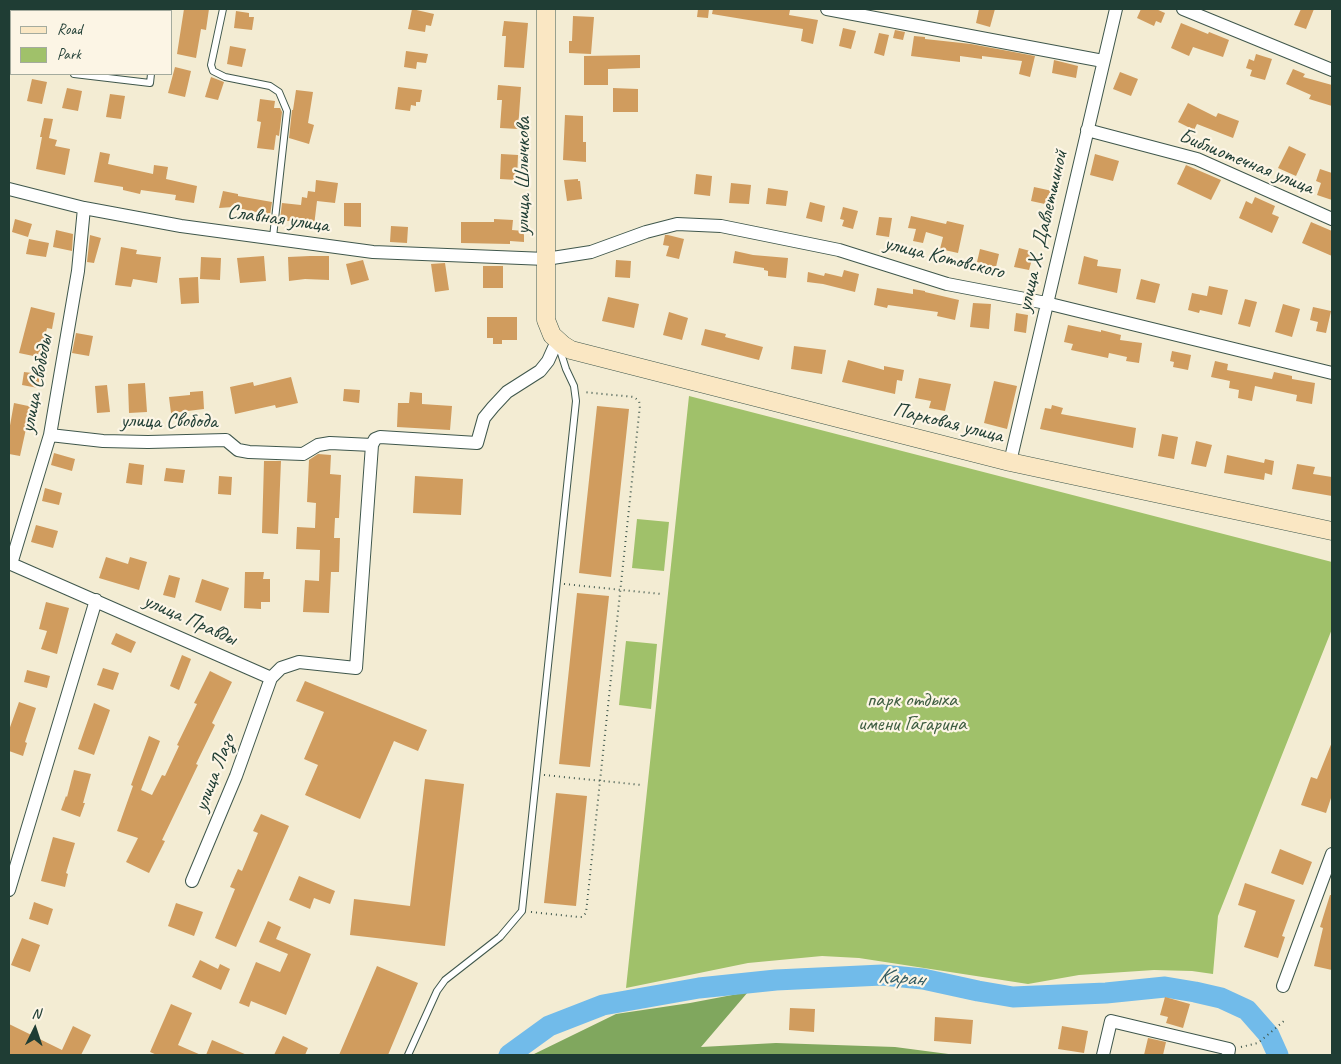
<!DOCTYPE html>
<html>
<head>
<meta charset="utf-8">
<style>
  body { margin:0 }
  #map { position:relative; width:1341px; height:1064px; overflow:hidden; background:#f3ecd3; font-family:Caveat,sans-serif }
  canvas { display:block }
  .frame { position:absolute; inset:0; border:10px solid #1f3d34; pointer-events:none }
  .legend { position:absolute; left:10px; top:10px; width:162px; height:65px; box-sizing:border-box; background:#fcf5e5; border:1px solid #a4ab9e; margin:0; padding:6px 9px; list-style:none; font-size:15px; color:#1f3d34 }
  .legend li { display:flex; align-items:center; gap:10px; height:25px }
  .legend b { width:25px; border:1px solid #a4ab9e }
  .north { position:absolute; left:10px; top:1004px; width:50px; height:50px; -webkit-text-stroke:4px #fcf5e5; paint-order:stroke; rotate:4deg; font-size:14px; font-weight:700; line-height:20px; text-align:center; color:#1f3d34 }
  .north::after { content:''; display:block; margin:auto; width:18px; height:22px; background:#1f3d34; clip-path:polygon(50% 0,100% 100%,50% 72%,0 100%) }
</style>
</head>
<body>
<div id="map">
<canvas width="1341" height="1064"></canvas>
<div class="frame"></div>
<ul class="legend">
<li><b style="height:6px;background:#fae7c3"></b>Road</li>
<li><b style="height:14px;background:#a0c16a"></b>Park</li>
</ul>
<div class="north">N</div>
</div>
<script>
const ctx = document.querySelector('canvas').getContext('2d');
ctx.lineJoin = 'round';
function fillPath(path, color) { ctx.fillStyle = color; ctx.fill(path, 'evenodd'); }
const toPath = rows => new Path2D(rows.map(r => 'M' + r).join(''));
function strokePath(path, color, width, dash) { ctx.strokeStyle = color; ctx.lineWidth = width; ctx.lineCap = dash ? 'butt' : 'round'; ctx.setLineDash(dash || []); ctx.stroke(path); }
function drawText(font, color, halo, rows, align = 'center') {
  ctx.font = font + ' Caveat,sans-serif'; ctx.lineWidth = 4.5; ctx.setLineDash([]); ctx.textBaseline = 'middle'; ctx.strokeStyle = halo; ctx.fillStyle = color; for (const [text, x, y, turn = 0] of rows) {
    ctx.save(); ctx.translate(x, y); ctx.rotate((+turn || 0) * Math.PI / 180); ctx.textAlign = isNaN(turn) ? turn : align; if (halo) ctx.strokeText(text, 0, 0); ctx.fillText(text, 0, 0); ctx.restore();
  }
}
fillPath(toPath([
  [689,396,1332,562,1332,629,1218,916,1213,974,1192,971,1154,970,1079,975,1028,984,859,958,822,956,748,963,626,988],
  [637,519,669,522,664,571,632,568],
  [626,641,657,644,651,709,619,705]
]), '#a0c16a');
fillPath(toPath([
  [748,992,701,1047,776,1043,895,1047,956,1055,532,1055,616,1014,690,1003]
]), '#80a75e');
strokePath(toPath([
  [509,1055,549,1026,603,1005,699,988,776,980,882,975,923,979,978,991,1013,997,1106,993,1165,987,1195,992,1221,998,1247,1010,1269,1035,1278,1055]
]), '#71bbea', 21);
fillPath(toPath([
  [184,9,209,9,206,30,201,29,196,58,177,54],
  [412,9,434,14,431,26,426,25,425,32,408,29],
  [698,9,709,9,708,18,697,17],
  [713,9,790,10,789,15,818,20,813,44,801,41,803,29,712,14],
  [979,9,995,9,990,27,976,23],
  [1141,9,1156,9,1165,13,1161,23,1156,21,1154,26,1137,18],
  [1301,9,1314,9,1306,29,1294,25],
  [236,11,249,13,249,17,254,17,252,30,234,28],
  [573,16,594,17,591,54,569,53,569,41,572,41],
  [504,21,528,23,524,68,504,67,506,36,502,36],
  [1181,23,1208,34,1209,32,1229,40,1223,57,1193,47,1189,56,1171,48],
  [843,28,856,31,851,49,839,46],
  [895,30,905,32,903,40,893,38],
  [879,33,889,35,884,56,874,53],
  [914,36,925,37,925,39,971,44,1035,56,1030,77,1019,74,1022,61,982,56,982,59,960,56,960,62,911,56],
  [230,46,246,49,242,67,227,64],
  [406,51,428,54,426,63,417,62,416,69,404,67],
  [1256,54,1272,59,1265,80,1250,76,1252,70,1246,68,1249,59,1254,61],
  [640,55,640,68,608,69,608,85,584,85,584,56],
  [1054,60,1078,66,1076,78,1052,73],
  [175,67,191,71,185,97,168,93],
  [1293,69,1305,74,1303,77,1332,85,1332,106,1309,99,1311,95,1286,84],
  [1120,72,1138,79,1131,96,1113,89],
  [211,77,224,82,218,100,205,97],
  [32,79,47,82,42,104,27,101],
  [498,85,521,87,518,129,500,128,502,100,497,100],
  [398,87,422,90,420,102,416,102,416,106,411,105,410,111,395,109],
  [67,88,82,91,78,111,62,108],
  [613,88,638,89,638,112,613,112],
  [296,90,313,92,308,123,314,125,309,144,289,138,292,110,293,110],
  [110,94,125,96,121,119,106,117],
  [260,99,275,101,274,108,280,108,282,112,279,136,276,135,274,150,257,148,261,122,257,121],
  [1188,103,1216,117,1218,113,1239,121,1233,138,1197,124,1194,130,1178,122],
  [565,115,583,116,583,142,586,142,586,162,563,160],
  [44,118,53,119,49,138,57,140,55,146,70,149,65,175,36,169,42,137,40,137],
  [1289,146,1306,154,1296,176,1278,168],
  [100,152,110,154,108,164,153,174,154,165,168,167,166,179,197,186,194,203,175,200,176,195,141,190,140,194,123,190,123,187,94,182],
  [501,154,518,155,517,180,500,179],
  [1095,154,1119,161,1113,181,1090,175],
  [1186,165,1221,180,1211,200,1177,184],
  [1320,169,1332,173,1332,200,1317,195,1321,183,1316,181],
  [696,174,712,176,710,196,694,194],
  [578,179,578,181,580,181,582,199,567,201,564,180],
  [316,180,338,183,335,203,317,201,314,226,298,224,298,222,280,220,282,203,301,205,302,197,307,198,308,191,315,192],
  [731,183,751,185,749,204,729,203],
  [1034,187,1057,192,1054,206,1031,201],
  [768,188,788,191,786,206,766,204],
  [223,191,238,194,238,196,272,202,270,215,233,207,219,208],
  [1255,197,1275,206,1272,214,1279,217,1272,233,1239,218,1246,201,1252,204],
  [810,202,825,206,822,222,806,218],
  [344,203,361,203,361,227,344,226],
  [843,207,858,211,853,229,842,226,844,220,840,219],
  [911,216,946,224,947,221,964,225,958,253,940,249,943,237,926,232,923,243,913,241,916,229,908,228],
  [879,217,892,218,889,237,876,235],
  [15,219,32,224,28,237,12,232],
  [494,219,513,220,512,230,524,231,524,242,510,241,510,244,461,243,461,222,494,222],
  [1311,222,1332,231,1332,256,1302,243],
  [391,226,408,227,407,243,390,242],
  [56,230,73,234,72,251,53,247],
  [90,235,101,238,94,263,87,262],
  [665,235,668,235,684,239,679,259,666,256,669,246,663,245],
  [29,239,49,243,46,257,26,254],
  [121,247,137,250,136,254,161,257,157,283,133,279,131,287,115,285],
  [1019,248,1034,252,1029,270,1014,267],
  [980,249,999,254,996,267,977,262],
  [735,251,753,255,788,258,786,278,768,276,768,271,764,270,764,268,733,263],
  [264,256,266,281,240,283,237,258],
  [310,256,329,256,329,280,305,279,289,281,288,257],
  [1084,256,1098,260,1097,266,1121,269,1117,293,1078,284],
  [201,257,221,258,220,280,200,279],
  [363,260,369,280,351,285,346,264],
  [616,260,631,261,630,278,615,277],
  [445,263,449,290,435,292,431,264],
  [483,266,503,266,503,288,483,288],
  [844,270,859,274,855,292,823,284,807,282,808,272,824,276,825,273,842,277],
  [198,277,199,303,181,304,179,278],
  [1141,279,1160,284,1155,303,1136,299],
  [1209,286,1228,290,1222,315,1200,310,1199,313,1188,310,1192,293,1207,296],
  [877,288,913,294,913,289,925,291,925,292,959,300,955,320,937,316,938,312,888,305,887,308,874,305],
  [608,297,639,304,634,328,602,321],
  [1245,299,1257,302,1250,327,1238,324],
  [973,303,991,304,989,329,970,327],
  [1283,304,1300,309,1292,337,1275,332],
  [31,307,55,313,52,329,47,328,43,345,46,346,43,358,19,353],
  [1313,307,1331,311,1326,333,1316,331,1318,322,1310,320],
  [669,312,688,318,682,340,663,335],
  [1016,313,1028,315,1026,333,1014,331],
  [487,317,517,317,517,340,502,340,502,344,493,344,493,338,487,338],
  [1068,325,1101,332,1101,330,1121,335,1120,340,1142,343,1139,363,1126,361,1127,357,1109,353,1108,358,1071,350,1073,344,1064,342],
  [705,329,726,334,725,337,763,347,759,360,701,345],
  [76,333,93,336,89,356,72,353],
  [794,346,826,350,822,374,791,369],
  [1172,351,1191,355,1188,370,1173,367,1174,362,1170,361],
  [848,360,884,370,884,366,904,370,902,381,897,380,895,394,842,382],
  [1215,361,1228,364,1227,370,1272,379,1274,372,1292,376,1292,379,1315,383,1312,404,1296,401,1297,395,1255,386,1252,401,1238,398,1239,390,1229,388,1230,381,1211,377],
  [24,372,40,374,38,388,22,385],
  [291,377,298,403,276,408,275,405,235,414,230,387,253,382,254,386],
  [919,378,951,384,945,411,929,408,931,401,915,398],
  [994,381,1017,386,1007,429,984,423],
  [145,383,147,412,129,413,128,384],
  [107,385,110,412,97,413,95,386],
  [344,389,360,390,359,403,343,401],
  [203,391,204,409,171,413,169,397,190,395,190,392],
  [410,392,422,393,422,404,452,406,450,430,397,427,398,403,409,403],
  [14,403,33,407,29,429,26,429,20,456,9,454,9,431],
  [1052,405,1063,408,1061,414,1136,428,1133,448,1040,429,1045,408,1051,409],
  [597,406,629,409,611,577,579,573],
  [1162,434,1178,437,1174,459,1158,456],
  [1196,441,1212,445,1206,467,1191,464],
  [54,453,75,459,72,471,51,465],
  [318,454,331,455,330,474,341,475,339,518,335,518,334,538,340,538,339,572,331,572,329,613,303,612,305,580,319,581,320,550,296,549,297,527,315,528,316,503,307,502,309,460],
  [1227,455,1264,463,1265,459,1274,461,1272,475,1265,473,1264,480,1224,473],
  [264,461,281,461,278,534,262,533],
  [129,463,144,465,142,485,126,483],
  [1297,464,1315,467,1313,474,1332,477,1332,496,1292,489],
  [166,468,185,470,183,483,164,481],
  [219,476,232,477,231,495,218,494],
  [415,476,463,479,461,515,413,513],
  [45,488,62,493,59,505,42,501],
  [36,525,58,531,53,548,31,542],
  [106,557,128,564,130,557,147,562,139,590,99,578],
  [245,572,264,572,263,579,270,579,270,602,261,602,261,609,244,608],
  [169,575,180,578,175,598,163,595],
  [202,579,229,588,221,611,195,602],
  [577,593,609,596,590,767,559,764],
  [46,602,69,608,57,654,41,649,47,631,39,629],
  [116,633,136,642,131,653,111,644],
  [182,655,191,659,179,690,170,686],
  [103,668,119,673,113,690,97,685],
  [27,670,50,676,47,688,24,682],
  [210,671,232,682,212,723,215,725,196,764,198,765,162,840,165,841,149,873,126,862,138,838,117,831,133,786,131,785,149,736,160,741,141,790,152,795,162,775,165,776,179,746,177,745,197,704,194,703],
  [305,681,427,730,418,751,394,741,360,819,305,795,318,765,304,759,324,712,296,701],
  [19,702,36,708,25,742,27,743,23,756,9,751,9,730],
  [94,703,110,710,94,755,78,749],
  [1332,742,1332,795,1326,813,1301,805,1311,777,1317,779],
  [74,770,91,774,83,803,85,803,80,817,61,810,66,796,67,797],
  [425,779,464,784,445,946,350,935,354,899,410,906],
  [556,793,587,796,576,906,544,903],
  [261,814,289,826,236,947,215,938,235,889,230,887,238,869,242,871,258,833,253,831],
  [53,837,75,843,66,873,68,874,65,887,41,881],
  [1280,849,1312,862,1303,885,1271,873],
  [299,876,335,891,330,904,314,898,310,909,289,900],
  [1245,883,1295,900,1282,936,1285,937,1278,958,1244,947,1256,911,1238,905],
  [1330,895,1332,895,1332,970,1314,966,1323,928,1320,927],
  [34,902,53,909,48,925,29,919],
  [176,903,203,912,194,936,168,926],
  [268,921,281,927,276,939,311,954,286,1015,251,1001,249,1007,239,1003,256,962,280,972,288,954,259,942],
  [22,938,40,945,30,972,11,965],
  [200,960,218,969,220,964,230,969,221,990,192,977],
  [377,966,418,983,388,1055,339,1055],
  [1165,997,1190,1004,1183,1028,1166,1023,1168,1017,1160,1015],
  [171,1004,192,1013,178,1045,201,1055,157,1055,150,1052],
  [790,1008,815,1009,814,1032,789,1030],
  [935,1017,973,1020,971,1044,934,1041],
  [9,1024,62,1050,73,1026,91,1035,81,1055,9,1055],
  [1062,1026,1088,1031,1084,1053,1058,1049],
  [283,1036,308,1048,305,1055,274,1055],
  [1148,1038,1166,1042,1163,1055,1144,1055],
  [212,1040,247,1055,206,1055]
]), '#d09c5e');
const lane = toPath([
  [142,9,155,11],
  [223,9,211,65,213,71,225,77,270,86,279,92,287,111,273,237],
  [18,11,19,9],
  [65,11,66,10],
  [9,66,11,66],
  [74,74,150,83,151,74],
  [408,1055,437,991,445,980,500,937,522,911,576,401,574,386,566,369,559,347]
]);
const street = toPath([
  [827,9,1103,61],
  [1183,9,1332,70],
  [1087,130,1197,159,1332,219],
  [9,189,84,208,181,226,373,252,546,259,591,252,646,232,677,224,721,226,839,250,947,284,1046,303,1332,373],
  [50,435,103,441,148,442,226,440,238,450,249,452,303,454,318,445,330,443,372,445],
  [1010,462,1116,9],
  [9,563,271,678,281,668,299,662,356,668,372,445,375,439,380,437,477,443,484,418,493,407,507,392,540,371,548,361,557,341],
  [11,564,50,435,78,271,84,208],
  [192,881,236,776,271,678],
  [9,890,96,600],
  [1283,986,1332,854],
  [1103,1055,1111,1021,1229,1049,1228,1055]
]);
const secondary = toPath([
  [546,9,546,320,552,335,563,345,571,350,1010,462,1332,531]
]);
strokePath(lane, '#3f574c', 8);
strokePath(street, '#3f574c', 14);
strokePath(secondary, '#3f574c', 19);
strokePath(toPath([
  [564,584,661,594],
  [544,775,642,785],
  [531,912,579,917,582,917,586,913,640,405,639,401,634,397,583,392],
  [1241,1047,1258,1043,1284,1021]
]), '#3f574c', 2, [1, 4]);
strokePath(lane, '#fff', 6);
strokePath(street, '#fff', 12);
strokePath(secondary, '#fae7c3', 18);
drawText('21px', '#1f3d34', '#fcf5e5', [
  ["Библиотечная улица",1246,162,22],
  ["улица Шлычкова",523,176,-90],
  ["Славная улица",278,219,8],
  ["улица Х. Давлетшиной",1043,231,-77],
  ["улица Котовского",944,258,14],
  ["улица Свободы",37,384,-79],
  ["улица Свобода",169,421],
  ["Парковая улица",948,423,14],
  ["улица Правды",190,620,24],
  ["улица Лазо",215,773,-69]
]);
drawText('21px', '#3f5e42', '#fcf5e5', [
  ["парк отдыха",912,700],
  ["имени Гагарина",912,724]
]);
drawText('italic 22px', '#345c62', '#fcf5e5', [
  ["Каран",901,978,5]
]);
</script>
</body>
</html>
